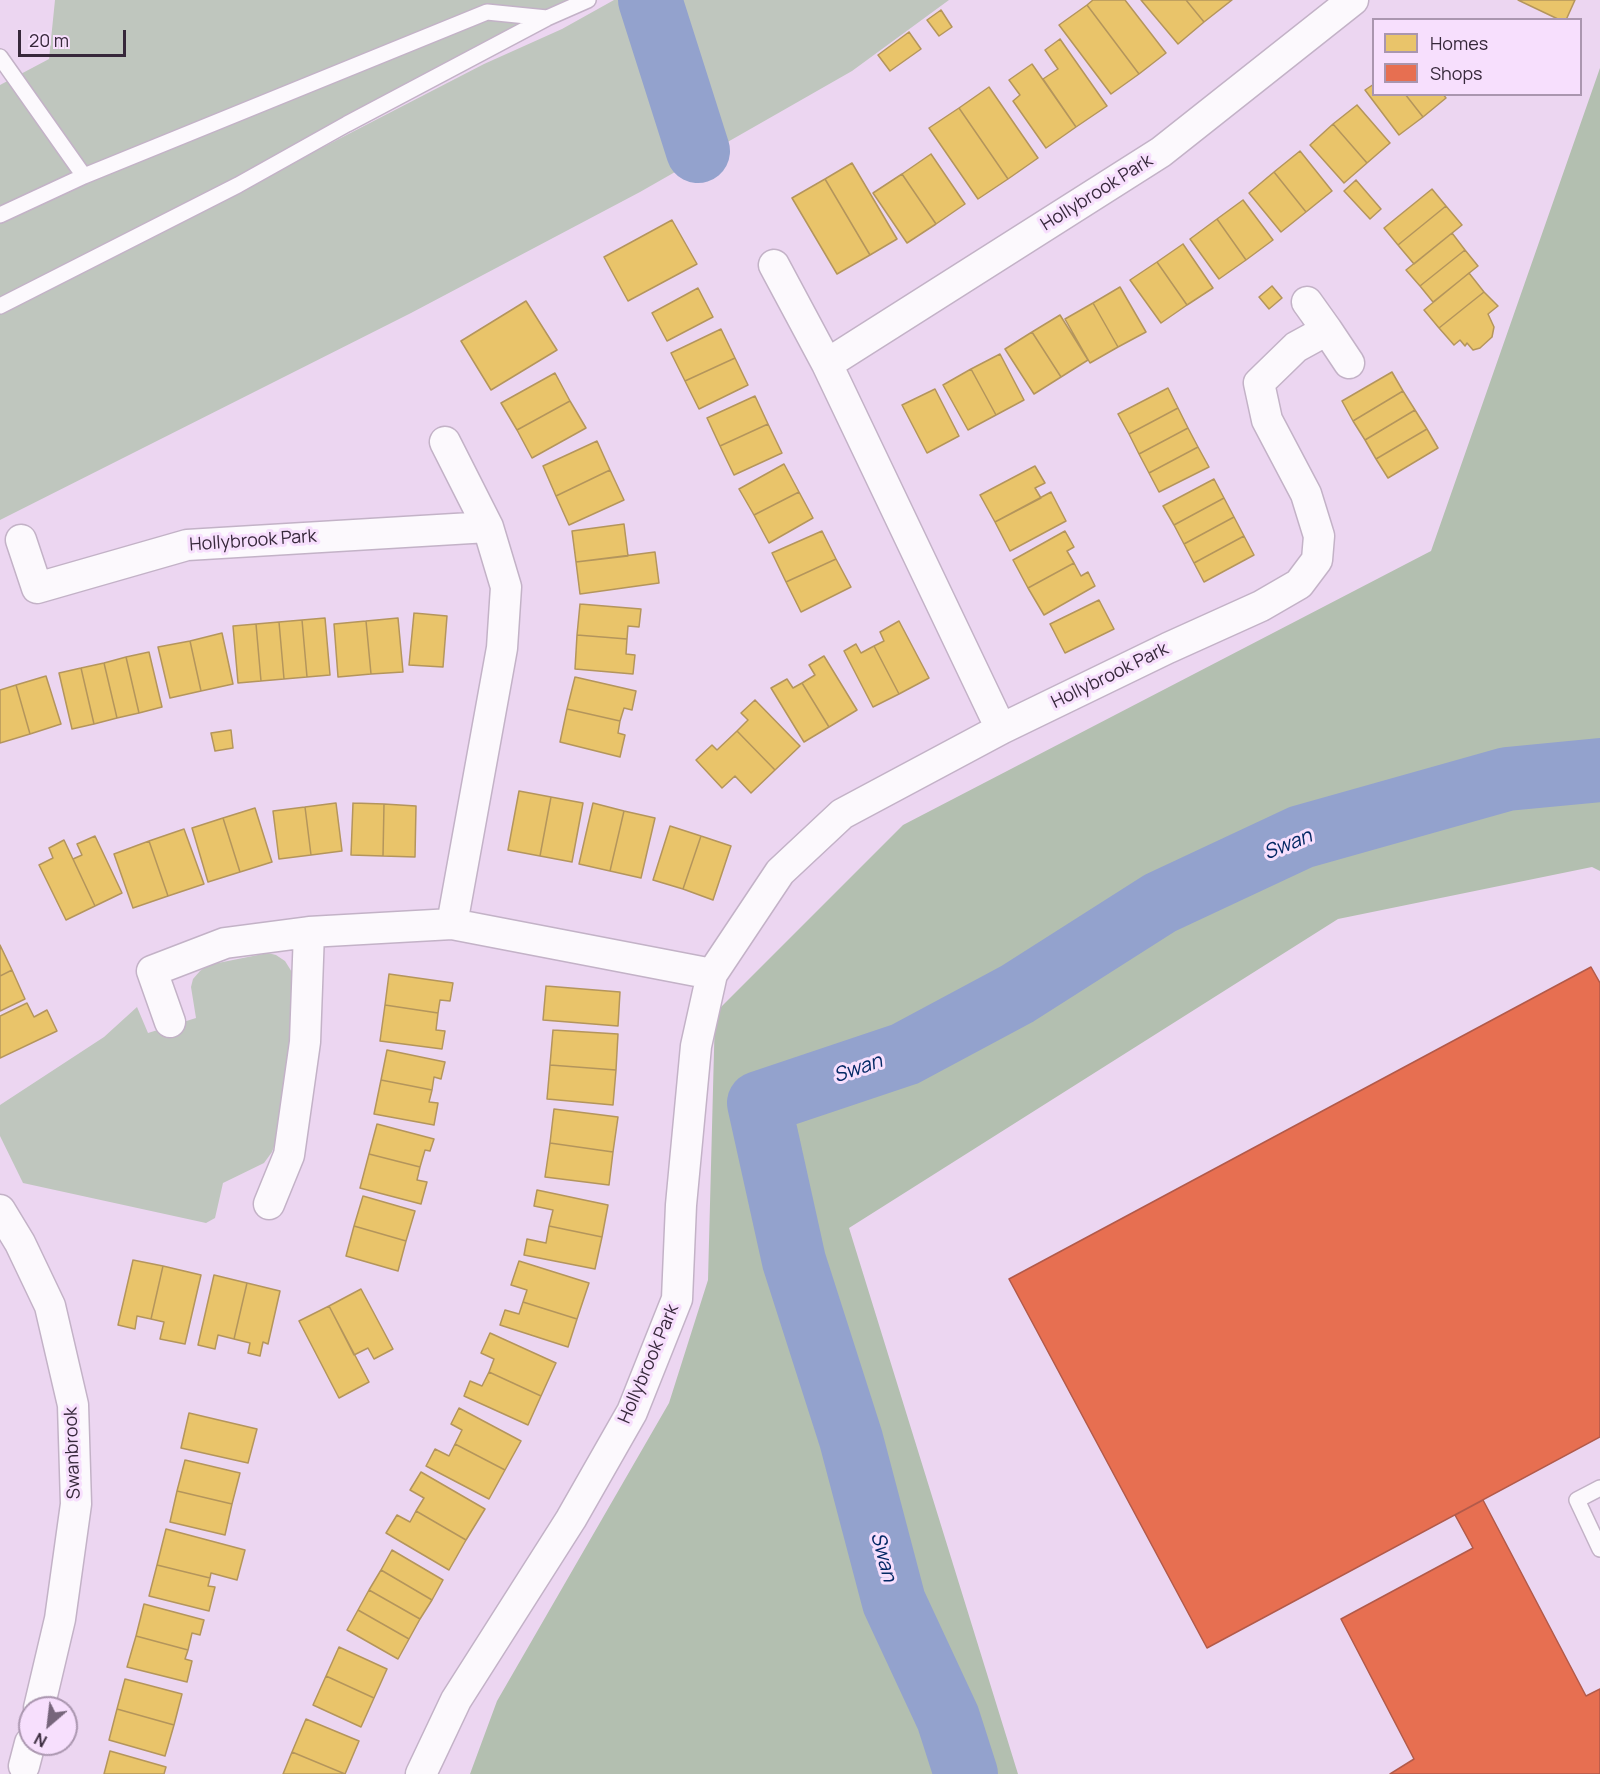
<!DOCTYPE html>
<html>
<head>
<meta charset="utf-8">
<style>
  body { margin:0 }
  #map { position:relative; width:1600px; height:1774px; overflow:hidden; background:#ecd6f1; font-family:Manrope,sans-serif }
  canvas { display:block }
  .legend { position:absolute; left:1372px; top:18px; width:210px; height:78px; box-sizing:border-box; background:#f7dffd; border:2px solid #aa96af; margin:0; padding:8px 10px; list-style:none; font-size:18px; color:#37283b }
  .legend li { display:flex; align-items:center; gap:12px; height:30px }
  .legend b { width:30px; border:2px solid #aa96af }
  .north { position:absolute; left:18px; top:1696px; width:60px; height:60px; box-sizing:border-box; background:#f7dffd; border:2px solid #aa96af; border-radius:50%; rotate:208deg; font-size:16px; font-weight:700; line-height:24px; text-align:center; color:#37283b }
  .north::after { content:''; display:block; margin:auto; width:21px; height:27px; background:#76657b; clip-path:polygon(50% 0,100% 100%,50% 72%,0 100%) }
  .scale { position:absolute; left:18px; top:30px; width:108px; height:27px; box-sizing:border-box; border:3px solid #37283b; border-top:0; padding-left:8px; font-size:18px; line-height:21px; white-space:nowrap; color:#37283b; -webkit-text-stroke:4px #f7dffd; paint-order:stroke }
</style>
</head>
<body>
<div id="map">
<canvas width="1600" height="1774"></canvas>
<ul class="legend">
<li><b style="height:16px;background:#e9c46a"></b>Homes</li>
<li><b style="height:16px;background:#e76f51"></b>Shops</li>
</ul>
<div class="north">N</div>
<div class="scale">20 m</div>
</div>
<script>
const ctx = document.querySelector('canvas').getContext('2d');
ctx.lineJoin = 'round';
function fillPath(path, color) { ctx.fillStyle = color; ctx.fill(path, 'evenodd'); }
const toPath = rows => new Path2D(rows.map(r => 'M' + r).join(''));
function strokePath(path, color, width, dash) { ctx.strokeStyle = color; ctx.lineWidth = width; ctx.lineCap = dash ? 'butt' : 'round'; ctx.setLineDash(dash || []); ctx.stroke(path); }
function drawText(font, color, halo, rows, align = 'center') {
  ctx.font = font + ' Manrope,sans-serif'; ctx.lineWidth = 6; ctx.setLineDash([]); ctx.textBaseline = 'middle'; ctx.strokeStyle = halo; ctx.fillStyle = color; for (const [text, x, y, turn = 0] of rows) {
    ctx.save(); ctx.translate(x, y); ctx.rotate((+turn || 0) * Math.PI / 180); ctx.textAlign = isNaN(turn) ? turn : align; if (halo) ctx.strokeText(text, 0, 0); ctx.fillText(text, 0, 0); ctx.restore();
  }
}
fillPath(toPath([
  [55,0,588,0,0,306,0,85,49,59],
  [614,0,949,0,852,71,640,192,411,313,0,520,0,314,484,64,562,29],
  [268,953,276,955,285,961,295,977,291,1030,278,1136,272,1152,264,1163,223,1183,215,1218,206,1223,23,1183,0,1136,0,1105,104,1037,137,1007,148,1033,196,1018,191,987,193,979,200,971,208,965]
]), '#bfc6be');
fillPath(toPath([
  [1600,68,1600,871,1592,867,1338,919,849,1228,1018,1774,470,1774,497,1701,669,1403,708,1280,715,1013,903,825,1431,551]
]), '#b3bfb0');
const homes = toPath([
  [1093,0,1125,0,1166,53,1139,74,1087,5,1093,0],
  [1141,0,1186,0,1204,22,1178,44,1141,0],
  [1186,0,1232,0,1204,22,1186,0],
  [1518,0,1575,0,1566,20,1560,20,1518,0],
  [1087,5,1139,74,1111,94,1059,25,1087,5],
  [941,10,952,27,939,36,927,20,941,10],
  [909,32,921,49,890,71,878,55,909,32],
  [1060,39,1107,106,1076,127,1043,79,1058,69,1045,50,1060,39],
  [1032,64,1076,127,1046,148,1013,101,1020,95,1009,80,1032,64],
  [1374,84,1374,94,1405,94,1423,117,1399,135,1365,90,1374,84],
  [989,87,1038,158,1008,179,959,108,989,87],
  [1405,94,1443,94,1446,98,1423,117,1405,94],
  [1357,105,1390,143,1367,163,1333,124,1357,105],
  [959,108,1008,179,978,199,929,128,959,108],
  [1333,124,1367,163,1344,183,1310,145,1333,124],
  [1300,151,1332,191,1306,212,1274,172,1300,151],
  [931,154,965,204,936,224,902,174,931,154],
  [852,163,897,239,870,255,825,179,852,163],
  [1274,172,1306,212,1281,232,1249,193,1274,172],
  [902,174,936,224,907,243,873,193,902,174],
  [825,179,870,255,837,274,792,198,825,179],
  [1356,180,1381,209,1370,219,1344,191,1356,180],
  [1432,189,1446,206,1398,245,1384,228,1432,189],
  [1243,200,1273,240,1246,260,1217,219,1243,200],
  [1446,206,1462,225,1414,264,1398,245,1446,206],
  [1217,219,1246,260,1219,279,1190,239,1217,219],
  [672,220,697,264,628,301,604,257,672,220],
  [1452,233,1465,250,1420,286,1406,270,1452,233],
  [1183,244,1213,288,1187,305,1157,262,1183,244],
  [1465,250,1478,266,1433,302,1420,286,1465,250],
  [1157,262,1187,305,1161,323,1130,280,1157,262],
  [1469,273,1484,292,1439,328,1424,310,1469,273],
  [1272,286,1282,298,1269,309,1259,297,1272,286],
  [1120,287,1146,332,1118,347,1093,303,1120,287],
  [698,288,713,317,667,341,652,313,698,288],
  [1484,292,1498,306,1488,314,1494,327,1492,337,1480,348,1473,350,1467,343,1465,346,1460,340,1454,345,1439,328,1484,292],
  [526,301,557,350,491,390,461,341,526,301],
  [1093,303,1118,347,1090,363,1065,319,1093,303],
  [1060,315,1088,360,1061,377,1032,332,1060,315],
  [721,329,735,358,685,381,671,353,721,329],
  [1032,332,1061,377,1034,394,1005,349,1032,332],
  [1000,354,1024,400,996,415,971,369,1000,354],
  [735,358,748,385,699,409,685,381,735,358],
  [971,369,996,415,968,430,943,385,971,369],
  [1392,372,1403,391,1353,421,1342,401,1392,372],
  [555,373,570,401,517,430,501,403,555,373],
  [1168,388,1178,408,1129,434,1118,414,1168,388],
  [935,389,959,436,927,453,902,405,935,389],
  [1403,391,1415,410,1365,440,1353,421,1403,391],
  [755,396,768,424,720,446,707,418,755,396],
  [570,401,586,428,532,458,517,430,570,401],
  [1178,408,1188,428,1139,454,1129,434,1178,408],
  [1415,410,1427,429,1376,459,1365,440,1415,410],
  [768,424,782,453,734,475,720,446,768,424],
  [1188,428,1198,447,1149,473,1139,454,1188,428],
  [1427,429,1438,448,1388,478,1376,459,1427,429],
  [597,441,610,470,556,496,543,466,597,441],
  [1198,447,1209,467,1159,492,1149,473,1198,447],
  [784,464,799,492,754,515,739,489,784,464],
  [1035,466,1045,483,1035,488,1041,498,995,522,980,495,1035,466],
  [610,470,624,500,569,525,556,496,610,470],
  [1214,479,1224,498,1174,525,1163,506,1214,479],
  [799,492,813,518,769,543,754,515,799,492],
  [1051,492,1066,521,1010,551,995,522,1051,492],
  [1224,498,1234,517,1184,544,1174,525,1224,498],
  [1234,517,1244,536,1194,563,1184,544,1234,517],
  [624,524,628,556,576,562,572,531,624,524],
  [822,531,836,559,786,582,772,553,822,531],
  [1065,531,1074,547,1067,551,1074,563,1028,588,1013,560,1065,531],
  [1244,536,1254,555,1204,582,1194,563,1244,536],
  [655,552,659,583,580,594,576,562,655,552],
  [836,559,851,587,801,612,786,582,836,559],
  [1074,563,1081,576,1088,572,1095,586,1044,615,1028,588,1074,563],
  [1099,600,1114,629,1065,653,1050,624,1099,600],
  [580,604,641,609,639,627,628,626,627,639,577,635,580,604],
  [414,613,447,616,443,667,409,665,414,613],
  [325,618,330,675,307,677,302,620,325,618],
  [398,618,403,672,371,674,366,621,398,618],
  [302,620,307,677,284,679,279,622,302,620],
  [366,621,371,674,338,677,334,624,366,621],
  [899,621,929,678,899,694,874,646,884,641,880,632,899,621],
  [279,622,284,679,261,681,256,624,279,622],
  [256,624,261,681,238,683,233,626,256,624],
  [222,633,233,684,201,691,190,641,222,633],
  [577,635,627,639,626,654,635,655,633,674,575,669,577,635],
  [190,641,201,691,170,698,158,647,190,641],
  [856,644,861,653,874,646,899,694,873,707,844,651,856,644],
  [149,652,162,707,139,713,126,657,149,652],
  [824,656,857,710,829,727,802,683,815,675,809,665,824,656],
  [126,657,139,713,117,718,104,663,126,657],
  [104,663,117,718,94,724,81,668,104,663],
  [81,668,94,724,72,729,59,673,81,668],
  [46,676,61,724,30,734,16,685,46,676],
  [575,677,636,691,632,710,624,708,620,721,567,709,575,677],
  [787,679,793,688,802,683,829,727,804,742,771,688,787,679],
  [16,685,30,734,0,743,0,690,16,685],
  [755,700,800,746,775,770,737,731,748,720,741,713,755,700],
  [567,709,620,721,618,733,625,735,620,757,560,742,567,709],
  [231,730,233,748,215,751,211,733,231,730],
  [737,731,775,770,751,793,735,776,722,788,696,760,712,745,717,750,737,731],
  [519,791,551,797,540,856,508,850,519,791],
  [551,797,583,803,572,862,540,856,551,797],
  [336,803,342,851,311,855,305,807,336,803],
  [353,803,384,804,383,856,351,855,353,803],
  [593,803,624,811,610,871,579,864,593,803],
  [384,804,416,806,415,857,383,856,384,804],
  [305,807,311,855,279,859,273,811,305,807],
  [255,808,272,862,240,872,223,818,255,808],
  [624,811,655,818,641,878,610,871,624,811],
  [223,818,240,872,208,882,192,828,223,818],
  [670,826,701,836,683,889,653,880,670,826],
  [184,829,204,884,168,896,149,841,184,829],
  [95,836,122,893,95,906,73,859,82,855,77,844,95,836],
  [701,836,731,846,713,900,683,889,701,836],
  [64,840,95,906,66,920,39,865,53,858,49,848,64,840],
  [149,841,168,896,133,908,114,854,149,841],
  [0,945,12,970,0,976,0,945],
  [12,970,25,999,0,1011,0,976,12,970],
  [389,974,453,983,450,1001,440,1000,438,1013,385,1005,389,974],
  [546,986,620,992,618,1026,543,1020,546,986],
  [27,1003,34,1017,47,1010,57,1031,0,1058,0,1016,27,1003],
  [385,1005,438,1013,436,1030,445,1031,442,1049,380,1041,385,1005],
  [553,1030,618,1034,616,1070,550,1065,553,1030],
  [387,1050,445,1062,441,1079,434,1077,432,1090,381,1080,387,1050],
  [550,1065,616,1070,613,1105,547,1099,550,1065],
  [381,1080,432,1090,429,1102,438,1103,434,1125,374,1114,381,1080],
  [554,1109,618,1117,613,1152,550,1143,554,1109],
  [377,1124,434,1139,430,1151,425,1150,420,1167,369,1154,377,1124],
  [550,1143,613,1152,609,1185,545,1177,550,1143],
  [369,1154,420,1167,417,1180,427,1182,421,1204,360,1188,369,1154],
  [537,1190,608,1205,602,1237,549,1226,553,1210,534,1206,537,1190],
  [363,1196,415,1211,406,1241,354,1226,363,1196],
  [354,1226,406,1241,398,1271,346,1256,354,1226],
  [549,1226,602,1237,595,1269,524,1255,527,1239,546,1243,549,1226],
  [133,1260,163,1266,151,1319,137,1316,135,1329,118,1325,133,1260],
  [519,1261,589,1283,577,1319,523,1302,527,1290,511,1285,519,1261],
  [163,1266,201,1275,185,1344,160,1339,164,1322,151,1319,163,1266],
  [214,1275,247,1283,234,1339,218,1335,215,1349,198,1345,214,1275],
  [247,1283,280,1291,268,1344,263,1342,260,1356,248,1353,250,1343,234,1339,247,1283],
  [361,1289,393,1349,374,1359,368,1348,354,1355,329,1306,361,1289],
  [523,1302,577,1319,568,1347,500,1325,505,1310,519,1314,523,1302],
  [329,1306,369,1382,339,1398,299,1321,329,1306],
  [490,1333,556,1363,541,1396,489,1372,494,1359,481,1353,490,1333],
  [489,1372,541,1396,528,1425,464,1396,470,1381,482,1386,489,1372],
  [459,1408,521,1441,505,1470,455,1444,462,1430,451,1424,459,1408],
  [189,1413,257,1429,248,1463,181,1448,189,1413],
  [455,1444,505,1470,489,1499,426,1466,435,1449,449,1456,455,1444],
  [185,1460,240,1473,232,1504,177,1491,185,1460],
  [421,1472,485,1509,466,1540,416,1511,424,1498,410,1490,421,1472],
  [177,1491,232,1504,225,1535,170,1522,177,1491],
  [416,1511,466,1540,449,1570,386,1533,397,1515,410,1522,416,1511],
  [166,1529,245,1550,237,1580,211,1573,210,1578,157,1565,166,1529],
  [392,1550,443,1580,432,1600,381,1570,392,1550],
  [157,1565,210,1578,208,1586,215,1587,209,1611,149,1596,157,1565],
  [381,1570,432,1600,420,1619,369,1590,381,1570],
  [369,1590,420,1619,409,1639,358,1610,369,1590],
  [144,1604,204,1620,200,1635,192,1633,188,1650,136,1636,144,1604],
  [358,1610,409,1639,398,1659,347,1630,358,1610],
  [136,1636,188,1650,185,1659,192,1661,187,1682,127,1667,136,1636],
  [339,1647,387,1669,374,1698,326,1676,339,1647],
  [326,1676,374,1698,361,1727,313,1705,326,1676],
  [125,1679,182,1694,174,1725,117,1709,125,1679],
  [117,1709,174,1725,165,1756,109,1740,117,1709],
  [306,1719,359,1741,345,1774,292,1752,306,1719],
  [110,1751,166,1767,164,1774,104,1774,110,1751],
  [292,1752,345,1774,283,1774,292,1752]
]);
fillPath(homes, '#e9c46a');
strokePath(homes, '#b4955c', 1.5);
const shops = toPath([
  [1591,967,1600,983,1600,1437,1207,1648,1009,1279,1591,967],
  [1483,1500,1586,1696,1600,1689,1600,1774,1390,1774,1414,1759,1341,1619,1473,1548,1455,1515,1483,1500]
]);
fillPath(shops, '#e76f51');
strokePath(shops, '#b25a4a', 1.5);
strokePath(toPath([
  [650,0,698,151],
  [966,1774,948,1718,894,1602,851,1439,794,1261,759,1103,905,1054,1017,994,1160,903,1301,837,1507,779,1600,770]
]), '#93a2cd', 64);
const lane = toPath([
  [0,57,84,176,0,215],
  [84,176,487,12,547,18],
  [0,306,238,185,347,124,547,18,588,0],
  [1600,1488,1577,1500,1600,1549]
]);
const street = toPath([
  [774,265,827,364],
  [1307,302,1327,330],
  [445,442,488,527,506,587,502,648,452,924],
  [21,540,37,588,187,545,488,527],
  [1001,729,827,364,1161,152,1353,0],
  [170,1022,152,971,225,943,309,932,452,924,712,974],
  [269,1204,289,1155,305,1042,309,932],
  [0,1210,20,1243,50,1306,73,1405,76,1504,60,1619,39,1708],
  [24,1766,30,1743],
  [421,1774,456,1700,571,1519,632,1412,677,1299,681,1205,696,1046,712,974,780,872,842,814,1001,729,1168,648,1261,606,1299,584,1317,560,1319,536,1306,494,1267,420,1259,383,1296,347,1327,330,1349,363]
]);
strokePath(lane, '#c3b2c7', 18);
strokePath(street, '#c3b2c7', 33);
strokePath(lane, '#fcf9fd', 15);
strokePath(street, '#fcf9fd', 30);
drawText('18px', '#37283b', '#f7dffd', [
  ["Hollybrook Park",1097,193,-32],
  ["Hollybrook Park",253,541,-4],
  ["Hollybrook Park",1110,676,-26],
  ["Hollybrook Park",649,1364,-67],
  ["Swanbrook",73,1453,-92]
]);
drawText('italic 20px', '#032864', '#f7dffd', [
  ["Swan",1288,845,-22],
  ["Swan",858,1069,-19],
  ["Swan",883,1557,75]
]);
</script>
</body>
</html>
